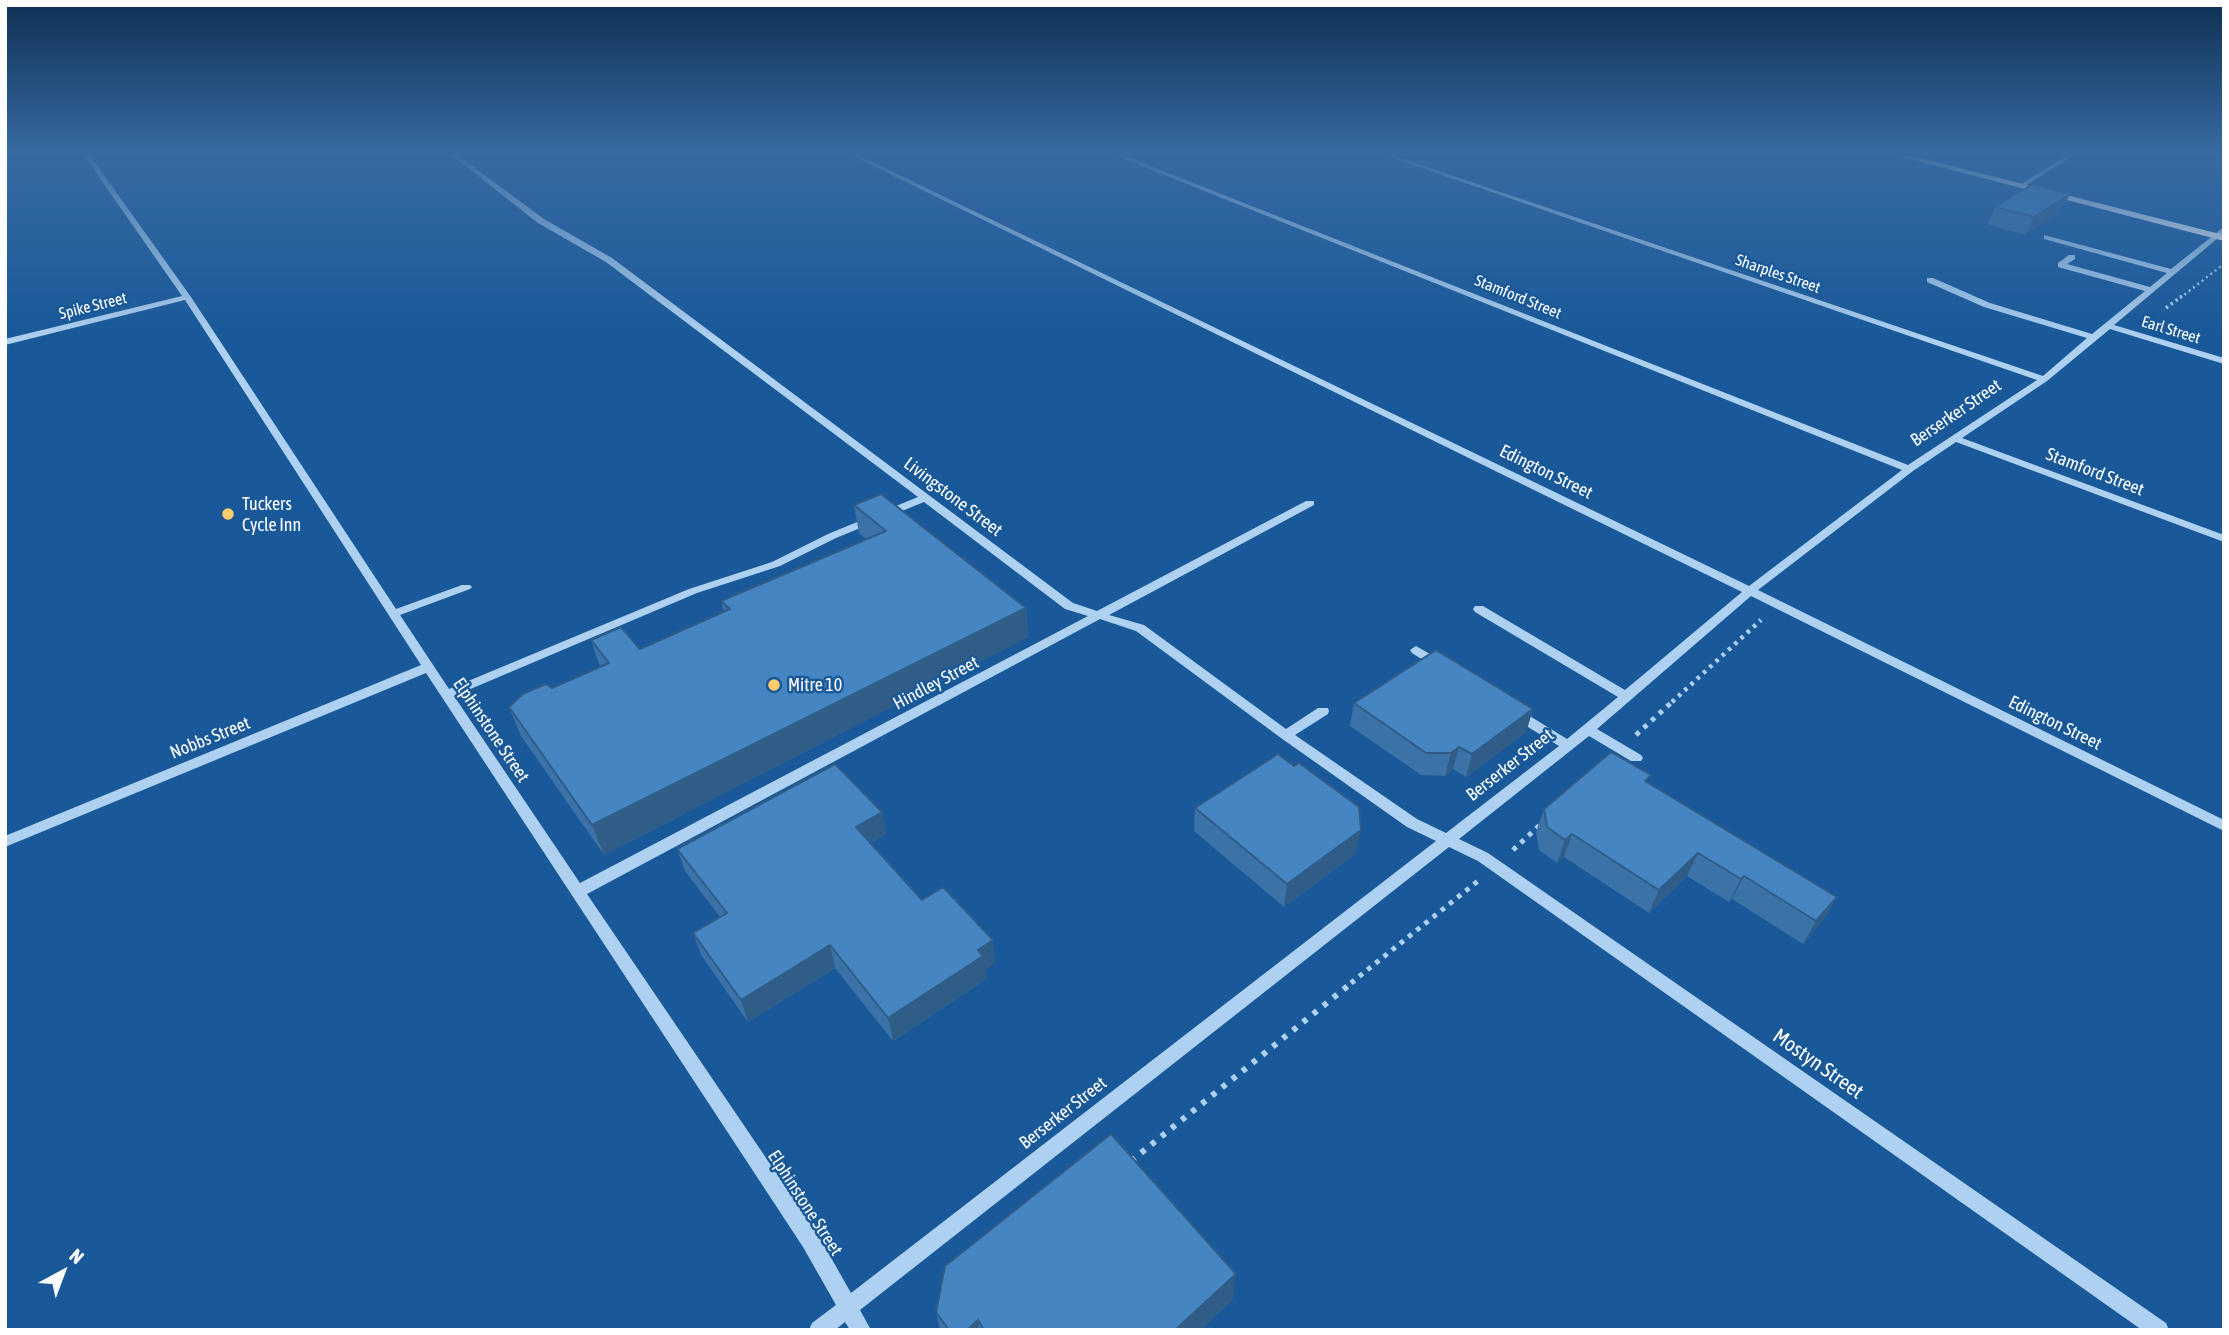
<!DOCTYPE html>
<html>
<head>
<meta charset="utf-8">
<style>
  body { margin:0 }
  #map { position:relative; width:2229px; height:1335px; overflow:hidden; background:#195999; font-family:"Asap Condensed",sans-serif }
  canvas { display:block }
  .frame { position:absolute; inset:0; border:7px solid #fff; pointer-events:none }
  .north { position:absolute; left:28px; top:1237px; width:70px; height:70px; -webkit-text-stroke:5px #195999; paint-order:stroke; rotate:41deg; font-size:19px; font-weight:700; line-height:28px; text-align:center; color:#fff }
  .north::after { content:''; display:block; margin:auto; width:24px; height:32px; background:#fff; clip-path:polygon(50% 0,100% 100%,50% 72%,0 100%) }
</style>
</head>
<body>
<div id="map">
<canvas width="2229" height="1335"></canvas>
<div class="frame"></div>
<div class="north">N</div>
</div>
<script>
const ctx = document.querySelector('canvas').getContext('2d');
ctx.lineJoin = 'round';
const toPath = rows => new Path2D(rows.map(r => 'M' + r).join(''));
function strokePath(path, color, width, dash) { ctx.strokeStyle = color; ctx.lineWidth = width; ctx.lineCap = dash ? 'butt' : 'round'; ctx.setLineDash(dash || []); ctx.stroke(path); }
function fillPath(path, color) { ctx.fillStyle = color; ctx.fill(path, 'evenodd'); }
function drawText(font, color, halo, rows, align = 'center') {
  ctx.font = font + ' "Asap Condensed",sans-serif'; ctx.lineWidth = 5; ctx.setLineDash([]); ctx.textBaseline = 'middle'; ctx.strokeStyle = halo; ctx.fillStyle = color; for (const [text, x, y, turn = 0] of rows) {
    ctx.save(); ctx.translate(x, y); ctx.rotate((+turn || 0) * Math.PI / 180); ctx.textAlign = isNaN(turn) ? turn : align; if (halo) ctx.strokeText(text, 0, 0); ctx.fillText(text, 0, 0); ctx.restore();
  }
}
strokePath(toPath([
  [2180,298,2224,264]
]), '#aed1f1', 2.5, [2, 3.5]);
strokePath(toPath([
  [2166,308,2182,296]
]), '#aed1f1', 3.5, [2.5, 3.5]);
strokePath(toPath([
  [1672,702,1761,620]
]), '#aed1f1', 4.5, [3.5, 5]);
strokePath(toPath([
  [1636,735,1674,700],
  [1513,850,1540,825],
  [1351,983,1478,881]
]), '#aed1f1', 5, [4.5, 6]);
strokePath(toPath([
  [1131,1161,1354,981]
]), '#aed1f1', 6, [5, 8]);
fillPath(toPath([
  [83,154,89,154,191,297,396,609,462,585,470,585,472,587,470,589,400,615,449,689,689,589,772,562,828,534,918,497,606,262,538,223,450,154,456,154,544,219,612,258,1073,603,1097,611,1306,501,1314,501,1314,505,1109,615,1144,625,1286,729,1318,708,1328,708,1329,711,1328,714,1295,735,1417,819,1446,833,1559,746,1510,716,1509,713,1510,710,1520,710,1567,739,1618,697,1475,612,1473,609,1475,606,1483,606,1625,690,1742,592,849,154,856,154,1749,586,1902,470,1112,154,1120,154,1908,465,2037,380,1381,154,1389,154,2043,376,2087,338,1984,307,1927,282,1927,278,1933,278,1990,303,2092,334,2145,291,2058,267,2058,263,2069,255,2075,255,2075,259,2067,264,2150,287,2167,273,2044,239,2044,235,2171,269,2224,227,2224,233,2114,325,2224,358,2224,364,2110,329,2047,381,1962,438,2224,535,2224,542,1956,442,1913,471,1758,590,2224,820,2224,831,1751,596,1597,729,1641,755,1643,758,1641,761,1631,761,1589,736,1459,839,1488,853,2166,1323,2169,1330,2142,1330,1478,861,1449,847,860,1310,871,1330,850,1330,845,1322,835,1330,809,1330,812,1323,836,1305,803,1247,426,673,5,847,5,836,421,665,185,300,5,345,5,339,182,296,83,154],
  [924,502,1065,609,1088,616,580,883,454,696,697,593,780,566,836,538,924,502],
  [1100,619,1136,631,1281,738,1407,827,1436,841,851,1293,817,1233,587,894,1100,619],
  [2069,154,2076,154,2023,187,2018,186,2069,154],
  [1416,646,1442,661,1444,664,1442,667,1434,667,1412,653,1410,650,1416,646]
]), '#aed1f1');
fillPath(toPath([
  [1891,154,1905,154,2224,235,2224,241,1891,154]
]), '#f8fbff');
fillPath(toPath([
  [1995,207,2062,210,2025,235,1987,224],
  [854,505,1026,608,1028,637,604,855,521,736,509,707,600,667,591,640,640,649,724,612,721,601,866,539,859,533],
  [1354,703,1533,709,1526,732,1466,777,1453,769,1445,776,1421,775,1350,726],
  [1648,783,1837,897,1823,920,1803,944,1732,899,1729,902,1687,876,1649,913,1564,857,1557,863,1539,850,1536,832,1544,809],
  [1195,808,1356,853,1284,907,1194,831],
  [882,812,886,834,871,843,922,900,995,963,985,970,986,979,893,1041,835,968,748,1022,701,955,693,933,720,917,685,871,677,849],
  [1233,1300,1200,1330,940,1330,936,1312]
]), '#3b72a7');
fillPath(toPath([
  [2070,194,2062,210,2025,235,2034,217],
  [1026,608,1028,637,604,855,592,825],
  [1533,709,1526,732,1466,777,1472,754],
  [1459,747,1453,769,1445,776,1451,753],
  [882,812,886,834,860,849,856,827],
  [1361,830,1356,853,1284,907,1287,884],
  [1572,834,1564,857,1557,863,1565,840],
  [1698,853,1687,876,1649,913,1659,890],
  [1744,876,1732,899,1729,902,1741,879],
  [1837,897,1823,920,1803,944,1816,921],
  [993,940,995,963,985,970,986,979,893,1041,888,1018,978,950],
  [830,945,835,968,748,1022,741,1000],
  [1236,1274,1233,1300,1200,1330,1175,1330],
  [978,1320,979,1330,967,1330]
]), '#305d88');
const building = toPath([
  [2033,184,2070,194,2034,217,1995,207,2033,184],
  [881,494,1026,608,592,825,509,707,523,694,546,684,552,688,609,663,591,640,621,627,640,649,730,609,721,601,886,531,854,505,881,494],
  [1436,650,1533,709,1472,754,1459,747,1451,753,1426,753,1354,703,1436,650],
  [1611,752,1651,775,1645,781,1837,897,1816,921,1744,876,1741,879,1698,853,1659,890,1572,834,1565,840,1547,827,1544,809,1611,752],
  [1278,754,1294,766,1299,763,1359,807,1361,830,1287,884,1195,808,1278,754],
  [835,764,882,812,856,827,922,900,943,887,993,940,978,950,983,956,888,1018,830,945,741,1000,693,933,727,913,677,849,835,764],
  [1111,1134,1236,1274,1175,1330,984,1330,978,1320,967,1330,949,1330,936,1312,945,1266,1111,1134]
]);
fillPath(building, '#4585c2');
strokePath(building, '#305d88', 2);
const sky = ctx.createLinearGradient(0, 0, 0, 340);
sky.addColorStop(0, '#0e3154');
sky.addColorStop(0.45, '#386aa2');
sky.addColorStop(1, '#386aa200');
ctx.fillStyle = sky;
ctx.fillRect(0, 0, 2229, 340);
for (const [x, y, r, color] of [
  [228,514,7,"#ffcc6e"],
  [774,685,7,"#ffcc6e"]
]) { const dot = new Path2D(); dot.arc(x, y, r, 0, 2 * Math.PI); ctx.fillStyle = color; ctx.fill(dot); strokePath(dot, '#195999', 2.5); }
drawText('16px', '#fff', '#195999', [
  ["Sharples Street",1778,274,19],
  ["Stamford Street",1518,297,22],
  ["Spike Street",93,306,-14],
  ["Earl Street",2171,330,17]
]);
drawText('18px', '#fff', '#195999', [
  ["Berserker Street",1956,413,-34],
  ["Edington Street",1546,472,26],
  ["Stamford Street",2095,472,21],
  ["Livingstone Street",953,497,37],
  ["Hindley Street",936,683,-28],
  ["Edington Street",2055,723,26],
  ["Elphinstone Street",491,730,56],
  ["Nobbs Street",210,738,-22],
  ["Berserker Street",1510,765,-38],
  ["Berserker Street",1063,1113,-38],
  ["Elphinstone Street",805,1203,57]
]);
drawText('18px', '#fff', '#195999', [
  ["Tuckers",242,504],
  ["Cycle Inn",242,525],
  ["Mitre 10",788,685]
], 'left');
drawText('21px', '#fff', '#195999', [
  ["Mostyn Street",1818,1064,35]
]);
</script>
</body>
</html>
